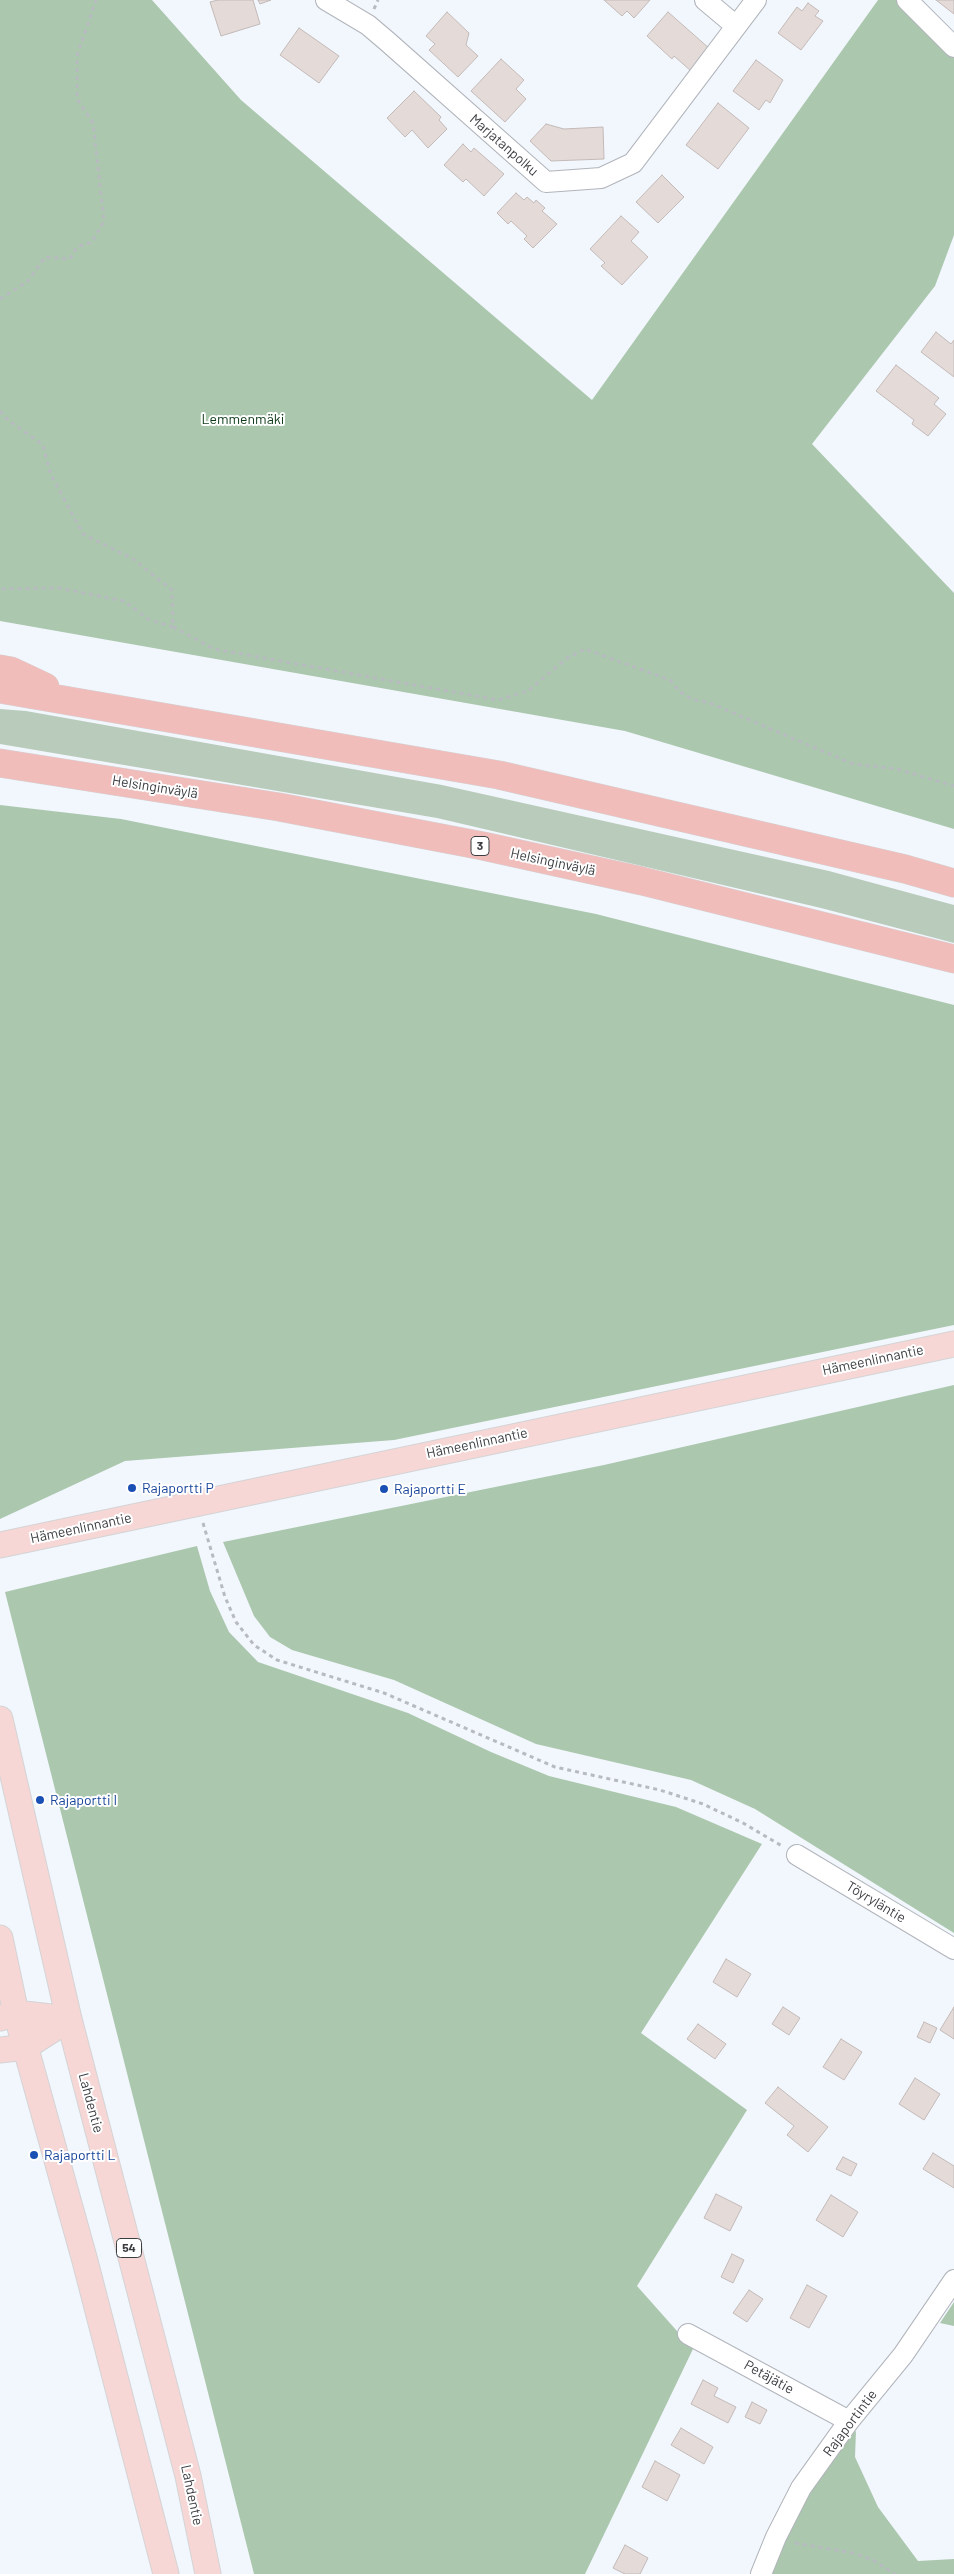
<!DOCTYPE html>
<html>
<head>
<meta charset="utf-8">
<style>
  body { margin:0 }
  canvas { display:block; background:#f2f6fd }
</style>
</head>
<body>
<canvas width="954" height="2574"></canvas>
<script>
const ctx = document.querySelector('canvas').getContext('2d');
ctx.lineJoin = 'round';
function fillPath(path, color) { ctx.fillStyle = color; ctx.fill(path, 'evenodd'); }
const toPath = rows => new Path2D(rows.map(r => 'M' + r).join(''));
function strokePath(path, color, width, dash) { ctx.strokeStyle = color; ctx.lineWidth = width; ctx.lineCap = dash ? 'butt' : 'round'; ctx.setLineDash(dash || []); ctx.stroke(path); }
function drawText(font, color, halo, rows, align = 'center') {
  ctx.font = font + ' Barlow,sans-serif'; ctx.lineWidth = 4; ctx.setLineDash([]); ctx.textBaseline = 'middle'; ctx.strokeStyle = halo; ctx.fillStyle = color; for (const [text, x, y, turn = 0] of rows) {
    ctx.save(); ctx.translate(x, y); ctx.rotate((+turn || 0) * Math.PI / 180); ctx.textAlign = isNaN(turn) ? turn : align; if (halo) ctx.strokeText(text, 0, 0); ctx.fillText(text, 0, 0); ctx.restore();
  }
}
fillPath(toPath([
  [0,709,26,711,442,785,829,871,954,905,954,943,821,908,437,818,0,744]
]), '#b9ccbb');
fillPath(toPath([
  [0,0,152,0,241,100,592,400,878,0,907,0,954,47,954,235,935,286,812,444,954,593,954,829,625,731,0,621],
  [0,805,121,819,596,914,954,1005,954,1325,394,1440,125,1461,0,1519],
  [954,1385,954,1933,755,1809,691,1780,536,1744,394,1680,292,1650,270,1637,254,1616,223,1542,604,1465],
  [197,1546,210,1591,229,1632,258,1662,408,1713,491,1752,549,1776,676,1807,762,1844,641,2033,747,2110,637,2286,693,2349,585,2574,254,2574,5,1592],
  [954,2302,954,2326,940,2323],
  [856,2431,855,2457,878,2507,918,2561,954,2559,954,2574,766,2574,778,2542,840,2444]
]), '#abc8ae');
const building = toPath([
  [218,0,253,0,260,24,221,36,210,2,218,0],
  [258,0,271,0,260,4,258,0],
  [604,0,650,0,634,18,627,11,622,16,604,0],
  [936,0,954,0,954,14,936,0],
  [808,3,819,11,815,16,823,21,801,50,778,33,797,7,802,11,808,3],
  [447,12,469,33,466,45,478,56,458,77,429,50,435,44,426,36,447,12],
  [668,12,710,49,691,71,674,56,672,59,647,36,668,12],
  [299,28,339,56,319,83,280,55,299,28],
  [501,59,524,80,516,89,526,99,505,122,471,91,501,59],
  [756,60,783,80,770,103,766,100,759,110,733,91,756,60],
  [414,91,441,117,439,120,447,129,428,148,412,130,405,137,387,118,414,91],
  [718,103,749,128,718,169,686,145,718,103],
  [546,124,564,129,603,127,604,159,551,161,530,141,546,124],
  [463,144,471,152,474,148,504,174,484,196,466,179,463,182,444,165,463,144],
  [662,175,684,197,658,223,636,202,662,175],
  [516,193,524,200,527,197,534,203,536,200,545,208,542,211,557,224,533,248,524,239,527,236,511,221,508,224,497,213,516,193],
  [621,216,639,232,631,241,648,257,622,285,601,266,605,263,590,249,621,216],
  [936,332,951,344,954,340,954,377,921,352,936,332],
  [896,365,939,398,934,404,946,414,928,436,912,424,914,420,876,391,896,365],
  [726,1959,751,1974,737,1997,713,1982,726,1959],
  [783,2007,800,2018,789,2035,772,2024,783,2007],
  [954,2007,954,2039,940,2030,954,2007],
  [924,2022,937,2028,930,2043,917,2037,924,2022],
  [698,2024,726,2044,715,2059,687,2039,698,2024],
  [841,2039,862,2052,844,2080,823,2067,841,2039],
  [915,2078,940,2094,924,2120,899,2104,915,2078],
  [778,2087,828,2127,808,2152,787,2135,794,2126,765,2103,778,2087],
  [933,2153,954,2166,954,2188,923,2169,933,2153],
  [843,2157,857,2164,851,2176,836,2169,843,2157],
  [716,2194,742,2207,730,2231,704,2218,716,2194],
  [831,2195,858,2212,843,2237,816,2220,831,2195],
  [732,2254,744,2260,733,2283,721,2277,732,2254],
  [807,2285,827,2296,809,2328,790,2318,807,2285],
  [749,2290,763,2299,747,2322,733,2313,749,2290],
  [703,2380,718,2388,714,2396,736,2407,728,2423,691,2404,703,2380],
  [752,2402,767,2410,760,2424,745,2417,752,2402],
  [681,2428,713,2447,704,2464,671,2445,681,2428],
  [655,2461,680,2475,667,2501,642,2487,655,2461],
  [625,2545,648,2558,640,2574,625,2574,613,2568,625,2545]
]);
fillPath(building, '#e4dbd9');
strokePath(building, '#c3bab8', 1);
const minor = toPath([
  [326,0,368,25,388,42,546,182,601,178,633,163,756,0],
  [705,0,736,26],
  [907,0,954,47],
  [797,1855,954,1949],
  [688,2334,849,2421],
  [761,2574,776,2537,801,2488,849,2421,903,2355,954,2280]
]);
const major = toPath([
  [0,1545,954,1344],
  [0,1719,69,2019,188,2476,208,2574],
  [0,1938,16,2013,85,2261,166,2574],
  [0,2018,16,2013,69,2019],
  [0,2050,25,2047,69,2019]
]);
const highway = toPath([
  [0,669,11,671,45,687],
  [0,689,499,775,905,869,954,883],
  [0,763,279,807,483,846,642,881,954,959]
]);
strokePath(minor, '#b1b5bb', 22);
strokePath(major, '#d4d4d5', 27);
strokePath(highway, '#d4d4d5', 29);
strokePath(toPath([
  [374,9,378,0],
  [0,299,28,281,45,257,70,259,77,247,92,242,104,221,93,123,77,99,77,56,96,0],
  [0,411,8,420,43,445,51,475,83,534,133,559,172,590,173,627,148,619,124,601,59,588,0,589],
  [173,627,214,649,498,700,528,691,567,658,585,649,670,680,680,692,692,699,710,703,853,764,897,769,954,786],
  [203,1523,225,1597,236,1622,254,1645,277,1660,384,1693,555,1767,660,1790,703,1804,743,1823,782,1846],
  [795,2543,853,2553,873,2560,895,2574]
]), '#b7bbc0', 3, [4, 4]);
strokePath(minor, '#fff', 20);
strokePath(major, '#f6d7d6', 25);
strokePath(highway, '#f0bdbb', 28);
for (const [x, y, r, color] of [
  [132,1488,5,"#1a4fb4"],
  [384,1489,5,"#1a4fb4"],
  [40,1800,5,"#1a4fb4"],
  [34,2155,5,"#1a4fb4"]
]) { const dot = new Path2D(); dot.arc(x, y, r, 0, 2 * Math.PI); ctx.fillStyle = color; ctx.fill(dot); strokePath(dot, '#fff', 2); }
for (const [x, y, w] of [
  [480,846,18],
  [129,2248,25]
]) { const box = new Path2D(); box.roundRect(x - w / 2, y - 9.5, w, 19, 4); ctx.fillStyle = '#fff'; ctx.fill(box); strokePath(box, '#3b3d40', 1); }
drawText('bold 12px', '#3b3d40', null, [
  ["3",480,846],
  ["54",129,2248]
]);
drawText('14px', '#3b3d40', '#fff', [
  ["Marjatanpolku",504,145,41],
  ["Helsinginväylä",155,787,9],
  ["Helsinginväylä",553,862,12],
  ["Hämeenlinnantie",873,1360,-12],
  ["Hämeenlinnantie",477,1443,-12],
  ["Hämeenlinnantie",81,1528,-12],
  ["Töyryläntie",876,1902,31],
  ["Lahdentie",91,2103,75],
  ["Petäjätie",769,2377,29],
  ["Rajaportintie",850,2423,-53],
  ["Lahdentie",192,2495,78]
]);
drawText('14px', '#0a3815', '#fff', [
  ["Lemmenmäki",243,419]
]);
drawText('14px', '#164399', '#fff', [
  ["Rajaportti P",142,1488],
  ["Rajaportti E",394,1489],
  ["Rajaportti I",50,1800],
  ["Rajaportti L",44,2155]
], 'left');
</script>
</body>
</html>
